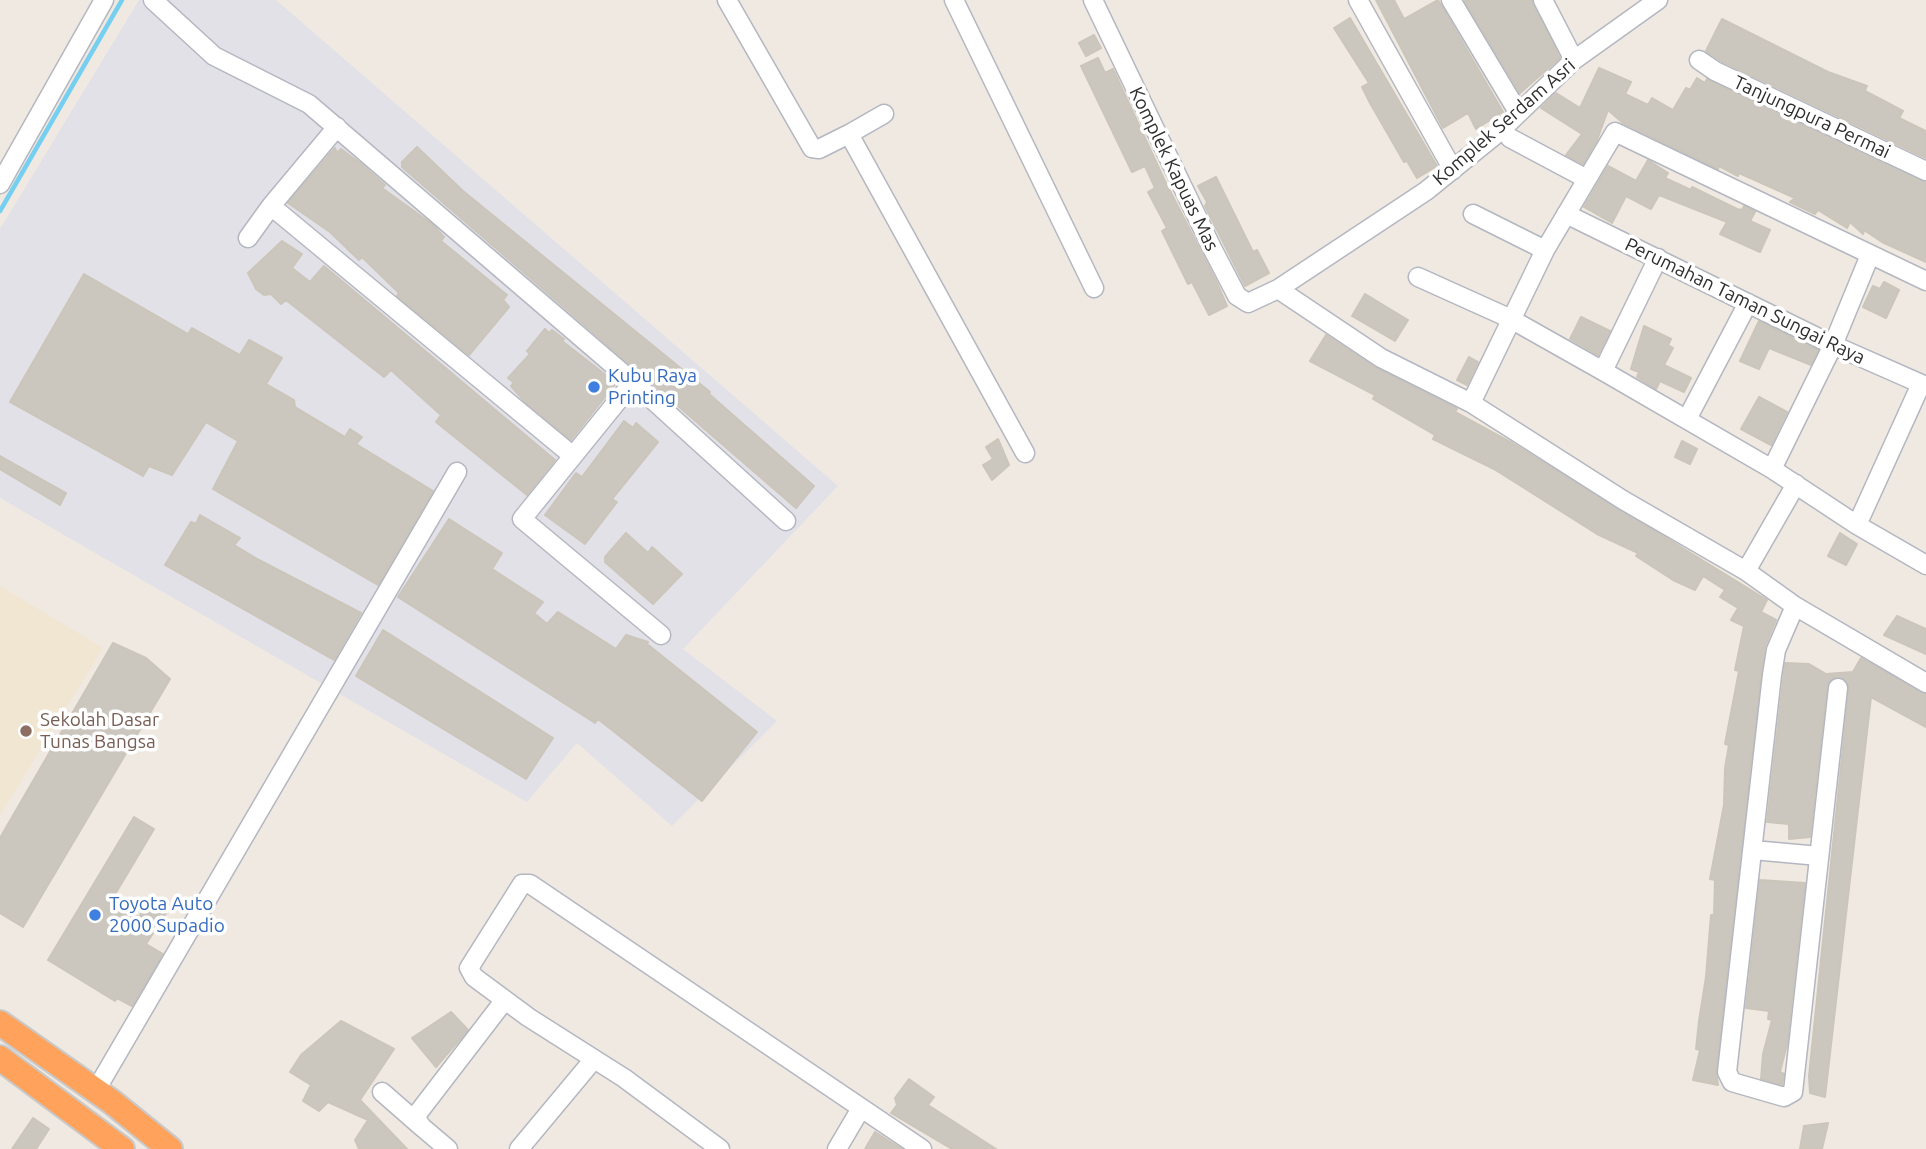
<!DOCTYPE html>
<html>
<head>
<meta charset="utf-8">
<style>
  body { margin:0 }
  canvas { display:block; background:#efe9e1 }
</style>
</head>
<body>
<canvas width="1926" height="1149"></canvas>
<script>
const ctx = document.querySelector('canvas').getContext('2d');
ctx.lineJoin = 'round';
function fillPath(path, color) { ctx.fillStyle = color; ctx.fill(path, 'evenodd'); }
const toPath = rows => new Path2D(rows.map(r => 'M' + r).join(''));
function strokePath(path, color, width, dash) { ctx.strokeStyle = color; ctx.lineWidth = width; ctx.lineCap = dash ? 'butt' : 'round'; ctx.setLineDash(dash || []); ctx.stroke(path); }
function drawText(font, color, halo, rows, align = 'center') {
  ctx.font = font + ' Ubuntu,sans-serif'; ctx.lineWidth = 7; ctx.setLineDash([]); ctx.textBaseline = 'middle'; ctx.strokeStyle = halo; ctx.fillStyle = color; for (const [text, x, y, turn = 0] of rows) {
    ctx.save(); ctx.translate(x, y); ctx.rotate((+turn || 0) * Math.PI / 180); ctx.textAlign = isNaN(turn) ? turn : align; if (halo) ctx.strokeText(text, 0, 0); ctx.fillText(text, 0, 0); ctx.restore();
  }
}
fillPath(toPath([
  [139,0,276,0,838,486,683,649,777,721,672,826,577,743,527,802,0,498,0,229]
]), '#e3e1e8');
fillPath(toPath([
  [0,586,103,648,0,815]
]), '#f0e6d1');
strokePath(toPath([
  [0,211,122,0]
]), '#75cff0', 4.5);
const building = toPath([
  [1376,0,1394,0,1404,19,1438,0,1503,112,1476,129,1468,113,1443,128,1376,0],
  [1464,0,1532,0,1560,58,1520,93,1464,0],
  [1350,18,1437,166,1417,178,1407,161,1404,162,1370,103,1362,87,1369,83,1334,28,1350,18],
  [1722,19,1828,72,1867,86,1865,91,1903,111,1899,118,1926,131,1926,158,1721,61,1706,51,1722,19],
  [1094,35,1101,48,1086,56,1079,43,1094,35],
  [1098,58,1105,73,1113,69,1164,179,1217,283,1227,306,1209,315,1192,282,1188,284,1162,231,1167,228,1148,192,1155,188,1145,166,1132,172,1081,66,1098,58],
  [1599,68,1631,82,1625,94,1648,105,1652,98,1673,110,1686,88,1690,90,1697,78,1705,83,1707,79,1926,182,1926,262,1882,242,1864,230,1863,234,1850,222,1847,228,1818,210,1815,214,1790,202,1795,198,1739,173,1738,176,1719,166,1718,169,1623,123,1608,110,1597,140,1583,164,1566,155,1582,134,1541,108,1556,93,1580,108,1599,68],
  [417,147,463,191,710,392,709,394,814,486,796,508,402,167,402,162,417,147],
  [335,148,337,153,341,149,360,163,385,185,382,188,432,224,444,237,441,241,507,295,503,300,509,307,469,355,397,296,399,293,362,257,359,260,330,232,288,203,335,148],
  [1648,160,1668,173,1665,178,1691,190,1692,187,1737,209,1742,210,1744,206,1755,212,1750,221,1770,230,1760,252,1720,234,1727,222,1659,195,1651,209,1626,196,1612,223,1584,207,1608,166,1636,181,1648,160],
  [1216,177,1253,252,1257,250,1269,273,1245,286,1205,206,1207,202,1198,186,1216,177],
  [282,241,302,254,292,268,310,282,324,266,555,460,527,495,436,422,441,415,391,370,384,377,286,300,281,304,271,294,264,295,256,289,248,273,282,241],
  [84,274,188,334,192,328,240,355,249,340,282,358,266,384,294,400,295,407,345,437,350,429,362,437,356,444,433,491,378,585,213,489,238,441,206,422,172,475,149,466,143,476,10,402,84,274],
  [1884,282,1899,290,1886,318,1863,307,1873,286,1880,289,1884,282],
  [1365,294,1408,320,1395,341,1352,316,1365,294],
  [1581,317,1610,331,1598,355,1570,339,1581,317],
  [1759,321,1818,350,1811,365,1769,348,1759,369,1740,361,1759,321],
  [1644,326,1671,339,1668,345,1673,348,1664,365,1691,378,1684,392,1660,381,1656,389,1637,377,1639,372,1631,369,1644,326],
  [545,329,549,333,552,330,564,339,562,341,616,383,571,440,525,402,511,386,514,383,508,378,530,354,527,351,545,329],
  [1326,335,1376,368,1457,409,1455,412,1512,443,1767,600,1761,612,1776,620,1765,646,1761,674,1716,1071,1718,1085,1693,1080,1700,1050,1696,1049,1699,1021,1706,977,1711,915,1714,915,1715,880,1710,879,1724,805,1725,768,1729,745,1725,744,1739,671,1735,670,1744,626,1731,620,1738,608,1720,597,1725,590,1703,576,1695,590,1673,580,1636,556,1638,553,1597,534,1494,469,1433,439,1435,435,1373,399,1375,395,1310,361,1326,335],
  [1469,357,1478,362,1467,385,1457,380,1469,357],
  [1759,397,1787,412,1771,445,1741,429,1759,397],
  [624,421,633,428,636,423,658,442,612,499,617,502,585,544,545,515,576,473,582,477,624,421],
  [998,439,1009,465,992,480,983,465,993,459,986,447,998,439],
  [1682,441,1697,449,1690,464,1675,457,1682,441],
  [0,456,66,493,60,505,0,469,0,456],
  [200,515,240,538,234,545,259,560,361,613,334,660,165,565,191,522,196,524,200,515],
  [449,519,502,553,492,569,543,602,534,613,547,624,558,612,616,649,626,635,648,642,647,644,757,732,702,801,598,719,595,723,398,597,449,519],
  [626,533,648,553,652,547,682,574,653,604,605,562,605,557,626,533],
  [1840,533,1857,544,1846,565,1828,556,1840,533],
  [1897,616,1926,629,1926,654,1884,635,1897,616],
  [383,630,553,738,526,779,356,676,383,630],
  [113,643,146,658,170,679,23,927,0,913,0,838,113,643],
  [1861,658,1926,694,1926,727,1871,697,1825,1097,1810,1093,1809,1076,1849,689,1844,679,1833,678,1827,687,1810,837,1789,839,1789,824,1767,822,1785,663,1809,664,1826,674,1853,672,1861,658],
  [134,817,154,829,111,901,139,917,148,902,166,913,146,944,163,954,132,1006,117,998,115,1001,48,960,134,817],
  [1760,880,1805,883,1787,1044,1780,1072,1784,1074,1782,1085,1761,1079,1763,1054,1772,1020,1768,1019,1769,1011,1746,1008,1760,880],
  [451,1012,468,1030,436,1067,412,1038,451,1012],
  [341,1021,394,1049,360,1100,407,1149,359,1149,355,1140,368,1120,328,1102,319,1111,303,1101,311,1085,290,1072,301,1055,341,1021],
  [909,1079,934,1097,928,1105,996,1149,952,1149,891,1113,897,1105,895,1098,909,1079],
  [33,1118,49,1129,36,1149,12,1149,33,1118],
  [1828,1123,1822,1149,1800,1149,1804,1126,1828,1123],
  [875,1132,900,1148,902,1149,865,1149,875,1132]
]);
fillPath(building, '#cbc7bf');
strokePath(building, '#cbc5ba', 2);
const minor = toPath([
  [153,0,214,56,309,104,633,382,786,521],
  [727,0,812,148,819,149,849,134,1025,453],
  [954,0,1094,288],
  [1093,0,1212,248,1237,296,1248,303,1278,289,1426,191,1499,132,1574,60,1658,0],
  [1358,0,1453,170],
  [1451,0,1518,112],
  [1543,0,1574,60],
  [1699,60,1715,71,1926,171],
  [849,134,884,114],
  [1510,138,1585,178],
  [0,184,104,0],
  [271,206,573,456],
  [1473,214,1545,250],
  [1566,214,1833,345,1926,386],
  [248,238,271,206,337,127],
  [1418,277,1509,318,1603,371,1772,469,1857,525,1926,565],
  [1278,289,1381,358,1471,403,1623,500,1746,571,1795,606,1926,683],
  [1603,371,1658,258],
  [633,382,522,519,661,635],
  [1471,403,1545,250,1615,132,1926,281],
  [1687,419,1748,303],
  [1772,469,1833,345,1870,255],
  [1857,525,1921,384],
  [1746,571,1796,484],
  [1795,606,1776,650,1772,675,1727,1072,1732,1082,1784,1097,1793,1092,1838,688],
  [1753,850,1819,856],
  [96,1090,457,472],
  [382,1092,422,1127],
  [448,1149,422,1127,417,1120,418,1113,504,1001],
  [519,1149,594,1059],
  [720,1149,624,1078,528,1017,474,977,469,968,522,884,530,884,922,1149],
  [837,1149,860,1110]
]);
const highway = toPath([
  [0,1023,112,1102,170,1149],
  [0,1058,122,1149]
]);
strokePath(minor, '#b4b7c1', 21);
strokePath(highway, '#c9c9c9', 28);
strokePath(minor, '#fff', 18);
strokePath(highway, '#ffa35c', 24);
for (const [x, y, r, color] of [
  [594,387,7,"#3f7fe0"],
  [26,731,7,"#8d6e63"],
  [95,915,7,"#3f7fe0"]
]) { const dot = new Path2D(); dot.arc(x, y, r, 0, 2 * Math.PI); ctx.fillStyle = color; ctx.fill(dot); strokePath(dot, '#fff', 2.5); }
drawText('19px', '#2e2e2e', '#fff', [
  ["Tanjungpura Permai",1812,117,25],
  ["Komplek Serdam Asri",1504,122,-41],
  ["Komplek Kapuas Mas",1174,169,64],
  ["Perumahan Taman Sungai Raya",1745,301,26]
]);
drawText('19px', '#366cbe', '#fff', [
  ["Kubu Raya",608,376],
  ["Printing",608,398],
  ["Toyota Auto",109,904],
  ["2000 Supadio",109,926]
], 'left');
drawText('19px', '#785e54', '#fff', [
  ["Sekolah Dasar",40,720],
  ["Tunas Bangsa",40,742]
], 'left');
</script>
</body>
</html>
